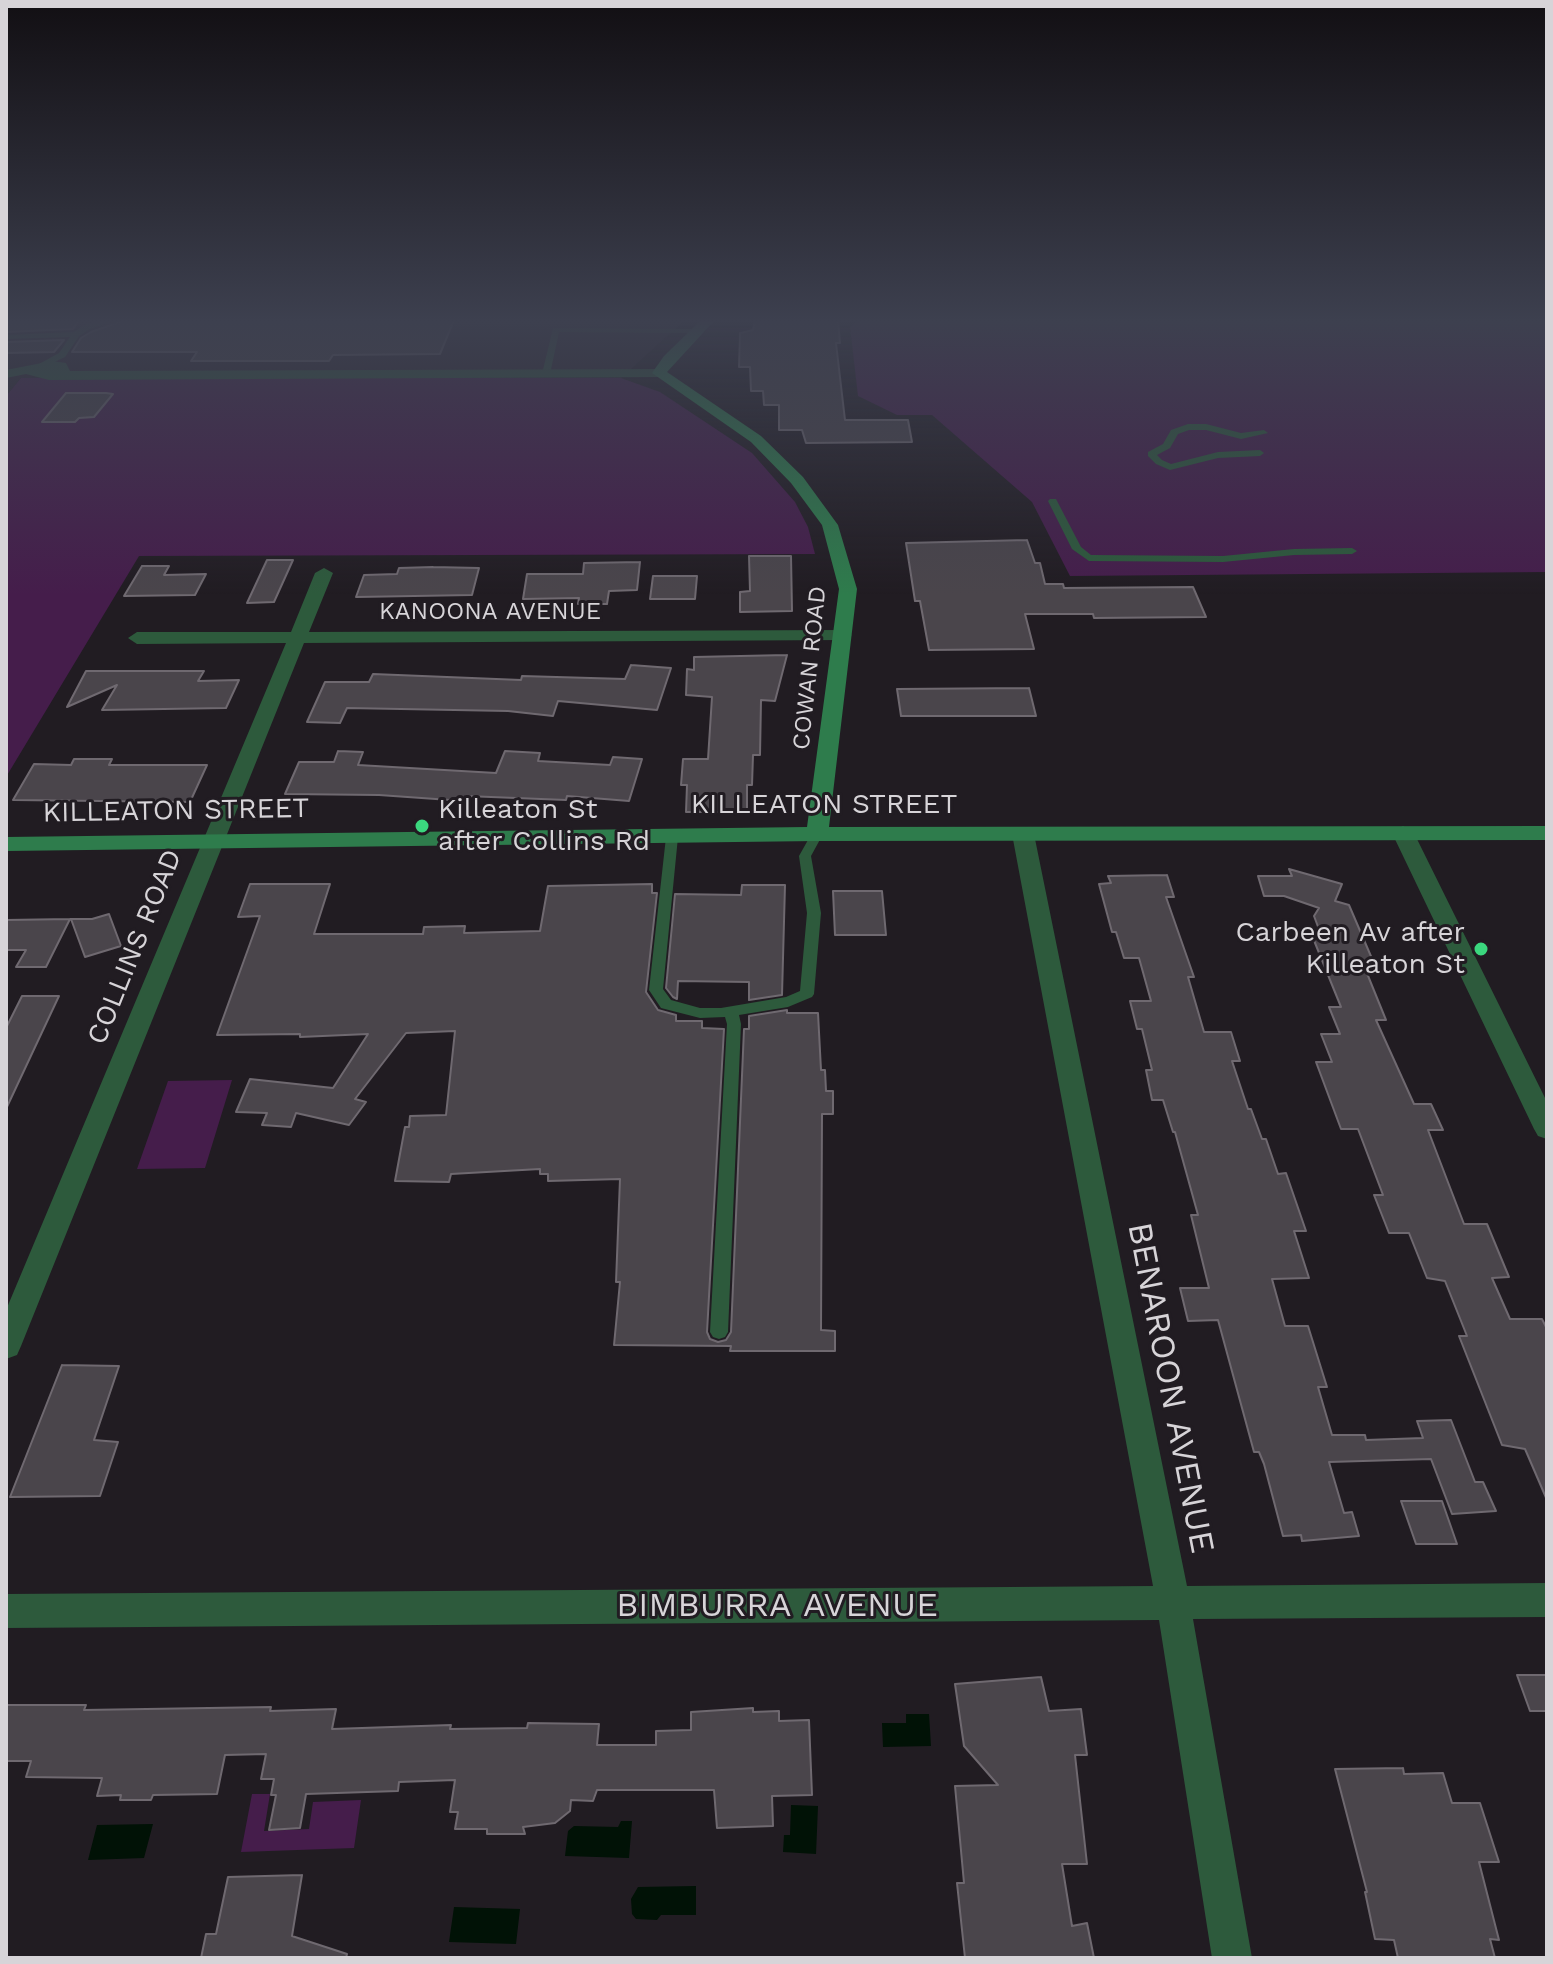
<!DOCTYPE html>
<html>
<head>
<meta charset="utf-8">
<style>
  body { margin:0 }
  #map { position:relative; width:1553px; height:1964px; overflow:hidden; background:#211c22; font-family:"Work Sans",sans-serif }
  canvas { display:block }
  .frame { position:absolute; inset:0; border:8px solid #d7d4d8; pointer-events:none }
</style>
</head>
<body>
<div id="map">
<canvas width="1553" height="1964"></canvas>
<div class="frame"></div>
</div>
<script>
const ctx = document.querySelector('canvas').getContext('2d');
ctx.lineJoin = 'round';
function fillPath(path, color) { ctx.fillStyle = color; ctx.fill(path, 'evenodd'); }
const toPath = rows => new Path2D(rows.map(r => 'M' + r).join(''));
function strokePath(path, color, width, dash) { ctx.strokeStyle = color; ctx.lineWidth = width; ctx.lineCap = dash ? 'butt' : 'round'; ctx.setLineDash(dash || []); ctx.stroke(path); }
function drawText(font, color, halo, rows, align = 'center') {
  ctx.font = font + ' "Work Sans",sans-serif'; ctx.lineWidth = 6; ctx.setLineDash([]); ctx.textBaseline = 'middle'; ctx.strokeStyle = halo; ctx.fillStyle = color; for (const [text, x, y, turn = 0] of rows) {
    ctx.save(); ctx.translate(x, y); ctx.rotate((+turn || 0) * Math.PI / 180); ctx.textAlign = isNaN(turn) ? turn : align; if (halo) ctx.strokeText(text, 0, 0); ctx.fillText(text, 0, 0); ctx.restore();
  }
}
fillPath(toPath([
  [6,320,685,320,621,378,21,378,6,396]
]), '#2b222d');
fillPath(toPath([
  [858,320,1547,320,1547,572,1070,576,1032,502,932,415,897,415,858,396,850,327],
  [21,378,621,378,660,392,752,453,795,502,808,527,815,554,139,556,6,777,6,396],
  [232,1080,205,1168,137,1169,168,1081],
  [252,1794,270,1794,264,1831,309,1829,313,1802,361,1800,354,1848,241,1852]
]), '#451d4b');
fillPath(toPath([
  [906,1714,929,1714,931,1746,883,1747,882,1723,906,1723],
  [791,1805,818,1806,816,1854,783,1852,784,1835,790,1835],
  [621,1821,632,1821,629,1858,565,1856,568,1831,574,1826,618,1827],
  [153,1824,144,1858,88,1860,97,1825],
  [696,1886,696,1915,661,1915,657,1920,636,1919,632,1914,631,1899,638,1887],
  [454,1907,520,1909,516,1944,449,1942]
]), '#011206');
const building = toPath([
  [6,320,80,320,73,329,6,332,6,320],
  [125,320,454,320,440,354,333,355,329,361,191,361,197,352,72,352,81,338,91,332,125,320],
  [755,320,838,320,840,343,836,343,845,420,908,420,912,442,806,443,802,430,779,430,779,405,764,405,763,391,751,391,750,367,739,367,740,333,753,330,755,320],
  [64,340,54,352,6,353,6,342,64,340],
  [66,393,106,393,113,394,94,417,79,418,75,422,42,422,66,393],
  [1027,540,1035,563,1040,563,1045,584,1063,584,1064,588,1193,587,1206,617,1094,618,1093,614,1025,614,1034,649,929,650,920,601,915,601,906,543,1027,540],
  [749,556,791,556,792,611,740,612,740,592,750,591,749,556],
  [267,560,293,560,274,602,247,603,267,560],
  [640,562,637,590,609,591,607,604,578,604,579,598,523,599,527,574,583,574,584,563,640,562],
  [142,566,169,566,164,575,206,574,195,595,124,596,142,566],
  [433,567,479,568,472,595,356,597,364,575,397,574,399,568,433,567],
  [653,576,697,576,695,599,650,599,653,576],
  [787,655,775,701,761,700,760,755,753,755,752,785,747,785,747,812,686,812,687,785,681,785,683,759,708,759,712,697,686,695,687,669,694,670,694,657,787,655],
  [631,665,671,668,657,710,558,701,553,716,508,711,347,708,340,723,307,722,325,682,369,682,373,674,521,680,522,676,625,679,631,665],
  [86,671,204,671,198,681,239,680,226,708,102,710,117,685,67,707,86,671],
  [1029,688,1036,716,901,716,897,689,1029,688],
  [338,751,363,752,358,765,496,773,505,751,540,753,538,761,610,765,613,757,642,759,629,801,567,796,566,800,466,796,464,801,379,795,285,794,299,762,334,762,338,751],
  [74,759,112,759,109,765,207,765,190,802,13,800,34,764,71,765,74,759],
  [1289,869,1342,884,1335,901,1349,905,1373,961,1362,961,1386,1020,1376,1020,1414,1104,1431,1104,1443,1130,1428,1130,1464,1224,1487,1224,1509,1277,1492,1278,1510,1319,1542,1319,1547,1329,1547,1500,1525,1449,1502,1445,1459,1336,1467,1336,1445,1281,1427,1278,1409,1233,1389,1233,1374,1195,1383,1195,1358,1129,1341,1129,1316,1062,1332,1062,1321,1034,1340,1034,1329,1007,1341,1007,1313,938,1320,932,1314,916,1319,908,1284,896,1264,896,1258,876,1292,876,1289,869],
  [1167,875,1174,897,1166,897,1194,977,1188,977,1204,1032,1231,1032,1240,1061,1232,1061,1248,1109,1251,1109,1262,1139,1266,1139,1278,1174,1286,1173,1306,1231,1294,1231,1309,1278,1272,1279,1285,1326,1308,1326,1327,1387,1318,1387,1332,1435,1365,1435,1366,1440,1423,1438,1417,1421,1451,1420,1475,1482,1483,1482,1496,1511,1452,1514,1431,1459,1329,1462,1344,1513,1352,1512,1359,1536,1302,1541,1301,1535,1283,1536,1264,1464,1259,1452,1254,1452,1218,1320,1188,1321,1180,1288,1209,1288,1191,1215,1198,1215,1175,1132,1173,1132,1163,1100,1152,1100,1146,1070,1152,1070,1142,1029,1137,1029,1130,1001,1151,1001,1139,958,1124,958,1116,932,1112,932,1099,884,1111,883,1108,876,1167,875],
  [250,884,330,884,314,934,423,934,424,927,465,926,464,933,540,931,548,886,652,884,652,893,657,893,646,992,658,1010,676,1015,676,1021,702,1021,702,1028,724,1029,707,1332,710,1339,718,1342,726,1340,731,1332,744,1029,749,1029,749,1016,787,1010,787,1013,818,1013,821,1070,825,1070,826,1091,833,1091,833,1114,822,1114,821,1330,835,1331,835,1351,730,1351,731,1346,614,1345,620,1282,616,1282,620,1179,548,1181,548,1174,540,1174,540,1169,451,1174,449,1182,395,1181,405,1127,409,1127,410,1116,446,1115,455,1031,406,1033,355,1099,366,1102,349,1125,296,1113,291,1127,262,1125,267,1113,236,1112,250,1079,333,1088,368,1034,300,1037,300,1034,217,1035,260,916,238,917,250,884],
  [742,885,785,885,782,995,749,1000,749,982,678,981,677,999,673,997,666,988,675,894,741,895,742,885],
  [833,891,882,891,886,935,835,935,833,891],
  [109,914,121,946,85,957,71,919,92,919,109,914],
  [70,919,46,967,16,967,26,950,6,950,6,920,70,919],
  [22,996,59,996,6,1109,6,1028,22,996],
  [62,1365,119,1366,94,1440,118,1442,100,1496,10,1497,62,1365],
  [1401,1501,1442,1501,1457,1544,1416,1544,1401,1501],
  [1517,1675,1547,1675,1547,1711,1530,1711,1517,1675],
  [1041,1677,1049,1711,1081,1709,1087,1755,1075,1755,1087,1864,1062,1864,1072,1926,1087,1923,1094,1958,965,1958,957,1883,964,1883,955,1786,998,1785,964,1746,955,1684,1041,1677],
  [6,1705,86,1705,84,1710,271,1707,270,1711,336,1709,332,1729,451,1725,450,1729,527,1728,528,1723,599,1724,597,1745,656,1745,656,1731,691,1730,691,1712,753,1708,753,1712,779,1711,779,1721,809,1720,812,1795,772,1796,773,1826,717,1828,714,1790,597,1790,593,1801,571,1800,570,1811,555,1823,523,1827,525,1834,487,1834,487,1829,455,1829,458,1812,450,1812,455,1780,399,1782,398,1791,306,1794,300,1828,269,1830,276,1795,271,1795,274,1779,261,1779,266,1754,225,1755,217,1794,153,1795,151,1800,120,1800,121,1795,97,1796,102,1778,26,1777,31,1761,6,1761,6,1705],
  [1403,1768,1404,1774,1443,1773,1452,1803,1480,1803,1499,1862,1479,1862,1499,1940,1490,1939,1495,1958,1398,1958,1394,1940,1375,1939,1365,1892,1367,1892,1335,1769,1403,1768],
  [302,1875,292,1936,347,1954,346,1958,201,1958,206,1934,216,1934,228,1877,302,1875]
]);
fillPath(building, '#4a454b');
strokePath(building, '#6f6970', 2);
fillPath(toPath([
  [103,320,116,320,90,329,79,336,65,357,42,368,38,366,39,364,59,353,70,337,6,339,6,335,74,332,84,325,103,320],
  [553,328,697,329,701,331,697,333,559,332,550,374,546,376,542,374,553,328],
  [1188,424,1206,424,1241,433,1264,430,1268,433,1241,439,1206,430,1189,430,1178,434,1170,448,1157,455,1162,460,1171,464,1218,452,1260,450,1264,453,1260,456,1218,458,1170,470,1156,464,1148,456,1148,452,1163,444,1171,430,1188,424],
  [1050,499,1056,499,1081,547,1091,555,1223,556,1294,549,1352,548,1357,551,1352,554,1294,555,1223,562,1089,561,1072,549,1048,501,1050,499],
  [817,830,823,834,811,856,821,913,814,994,812,997,788,1007,739,1015,741,1024,728,1332,725,1337,719,1339,713,1337,710,1332,727,1024,725,1017,700,1018,661,1008,649,990,666,837,672,833,678,837,663,989,671,1000,700,1008,721,1008,786,997,800,991,807,913,799,856,813,831,817,830]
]), '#2d5a3c');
fillPath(toPath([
  [52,361,66,363,70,371,659,369,666,373,659,377,49,380,26,374,6,378,6,370,52,361],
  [324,568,333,573,309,632,843,630,852,635,843,640,304,643,21,1346,17,1355,6,1359,6,1310,286,643,137,644,128,638,137,632,291,632,315,573,324,568],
  [1403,826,1414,833,1547,1102,1547,1139,1538,1136,1534,1129,1392,833,1403,826],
  [1023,827,1034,834,1187,1586,1547,1583,1547,1617,1193,1619,1252,1958,1212,1958,1159,1620,6,1628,6,1594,1153,1586,1012,834,1023,827]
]), '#2d5a3c');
fillPath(toPath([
  [701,320,715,320,667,372,761,436,803,477,838,525,857,589,829,827,1547,826,1547,840,817,841,6,851,6,837,807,827,839,589,822,525,791,483,751,442,652,373,664,356,701,320]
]), '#2e7c4c');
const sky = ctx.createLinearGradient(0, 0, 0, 595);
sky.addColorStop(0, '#120f13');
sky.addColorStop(0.54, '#3d404f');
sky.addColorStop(1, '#3d404f00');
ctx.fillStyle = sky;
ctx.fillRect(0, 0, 1553, 595);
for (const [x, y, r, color] of [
  [422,826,8,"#3bd77e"],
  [1481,949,8,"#3bd77e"]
]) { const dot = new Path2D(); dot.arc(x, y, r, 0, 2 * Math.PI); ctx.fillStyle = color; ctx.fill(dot); strokePath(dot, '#211c22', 3); }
drawText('24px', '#d7d4d8', '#211c22', [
  ["KANOONA AVENUE",490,612],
  ["COWAN ROAD",810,668,-84]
]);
drawText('28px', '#d7d4d8', '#211c22', [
  ["KILLEATON STREET",824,805],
  ["KILLEATON STREET",176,811,-1],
  ["COLLINS ROAD",135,947,-68]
]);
drawText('28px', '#d7d4d8', '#211c22', [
  ["Killeaton St",438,810],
  ["after Collins Rd",438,842],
  ["Carbeen Av after",1465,933,"right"],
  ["Killeaton St",1465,965,"right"]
], 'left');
drawText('34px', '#d7d4d8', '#211c22', [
  ["BENAROON AVENUE",1170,1388,79],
  ["BIMBURRA AVENUE",777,1606]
]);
</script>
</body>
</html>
